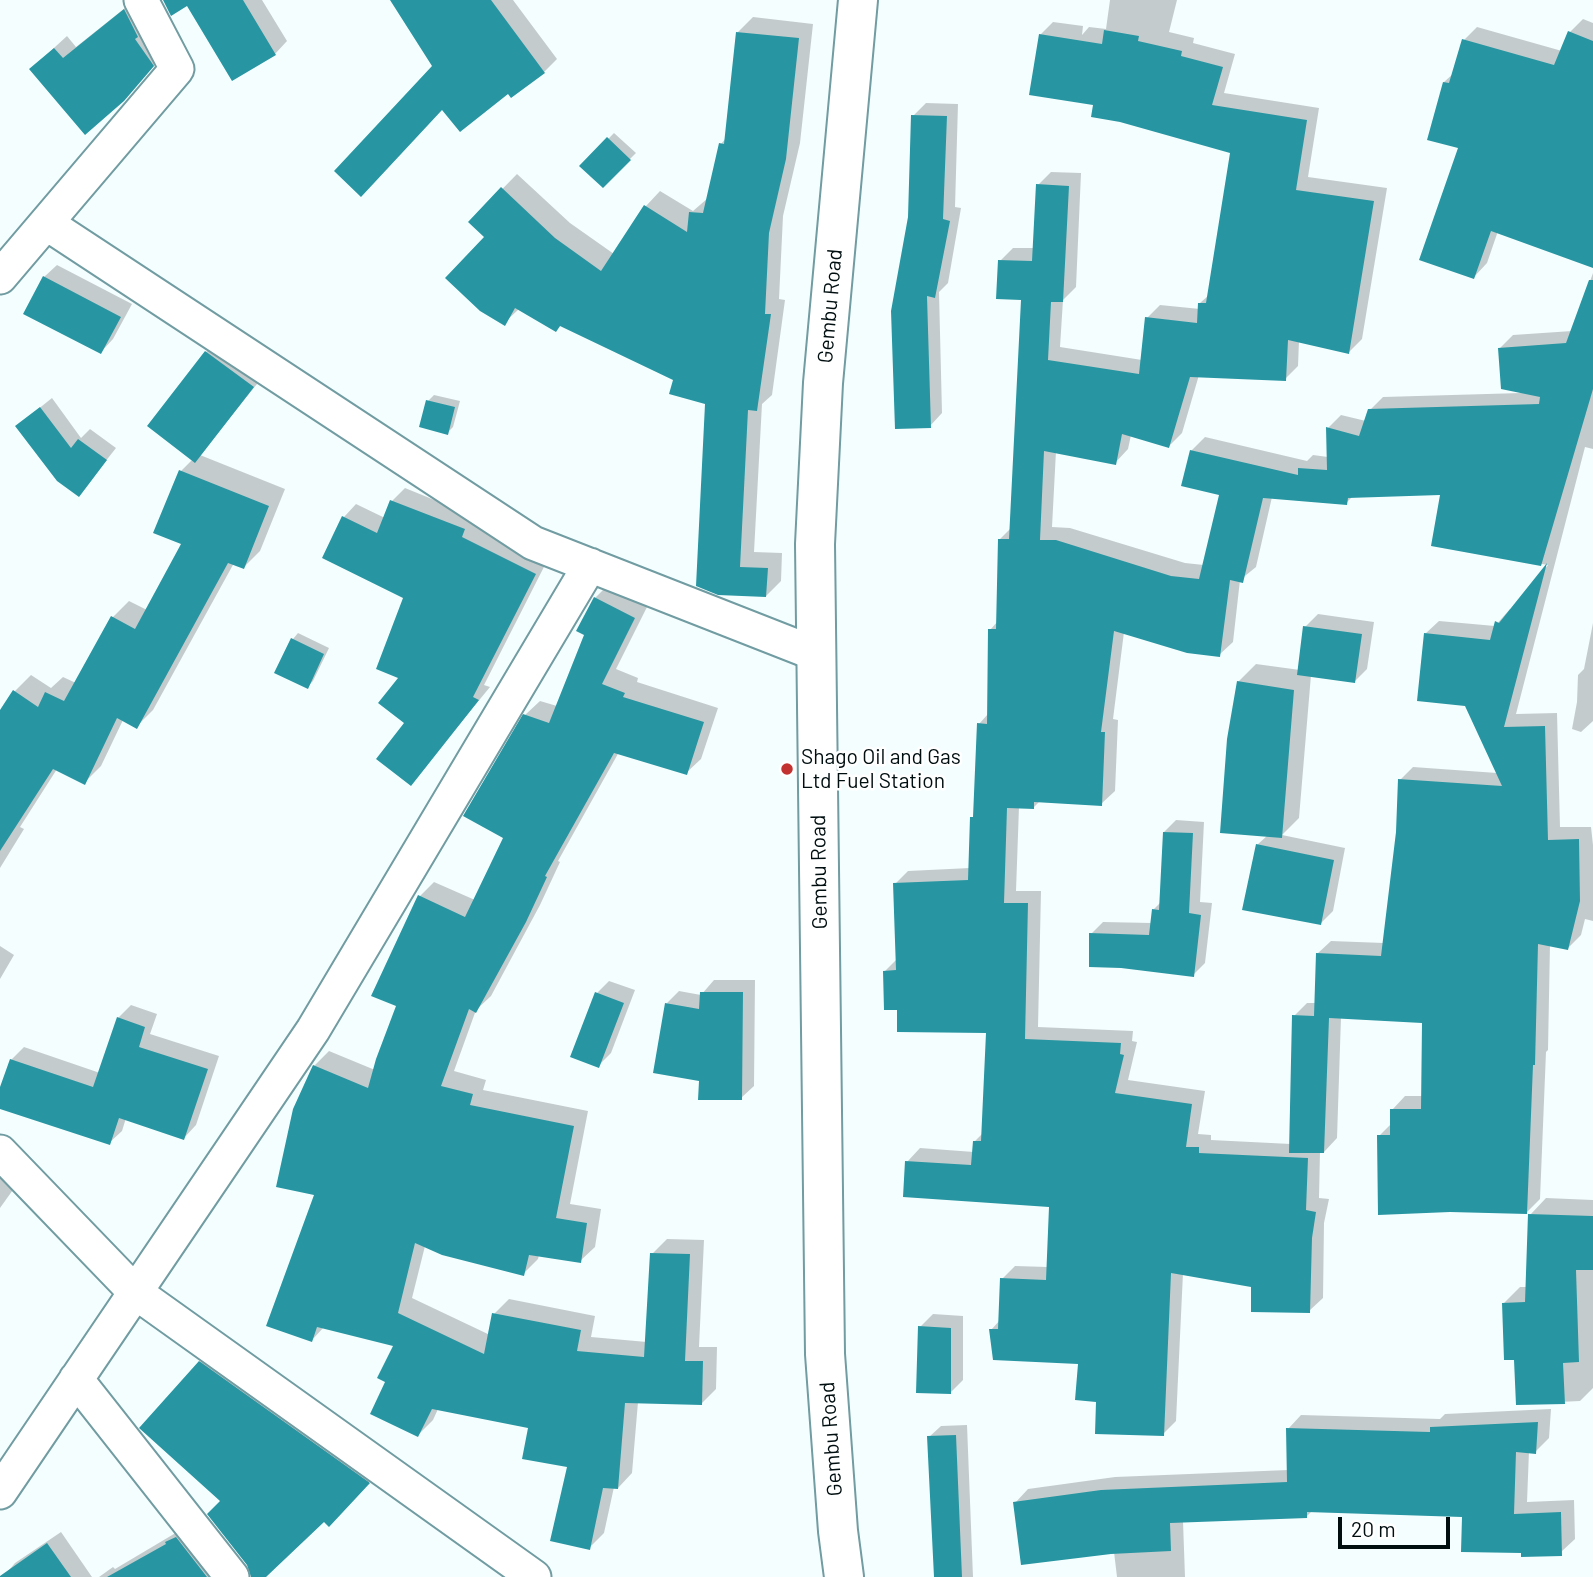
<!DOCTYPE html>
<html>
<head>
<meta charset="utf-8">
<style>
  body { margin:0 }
  #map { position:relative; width:1593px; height:1577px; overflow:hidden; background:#f5feff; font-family:Barlow,sans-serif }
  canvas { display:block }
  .scale { position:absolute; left:1338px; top:1517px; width:112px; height:32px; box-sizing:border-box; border:4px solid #010e10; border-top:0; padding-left:9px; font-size:21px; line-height:24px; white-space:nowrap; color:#010e10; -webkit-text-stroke:5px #fff; paint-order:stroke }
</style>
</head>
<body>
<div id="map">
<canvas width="1593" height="1577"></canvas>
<div class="scale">20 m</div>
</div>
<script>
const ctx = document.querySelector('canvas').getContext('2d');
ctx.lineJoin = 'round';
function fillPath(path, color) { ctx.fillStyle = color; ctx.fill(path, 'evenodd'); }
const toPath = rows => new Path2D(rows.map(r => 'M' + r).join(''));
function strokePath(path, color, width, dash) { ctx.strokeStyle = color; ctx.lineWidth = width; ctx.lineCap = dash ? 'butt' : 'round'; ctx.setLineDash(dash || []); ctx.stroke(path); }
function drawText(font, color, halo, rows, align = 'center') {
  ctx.font = font + ' Barlow,sans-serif'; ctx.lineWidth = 5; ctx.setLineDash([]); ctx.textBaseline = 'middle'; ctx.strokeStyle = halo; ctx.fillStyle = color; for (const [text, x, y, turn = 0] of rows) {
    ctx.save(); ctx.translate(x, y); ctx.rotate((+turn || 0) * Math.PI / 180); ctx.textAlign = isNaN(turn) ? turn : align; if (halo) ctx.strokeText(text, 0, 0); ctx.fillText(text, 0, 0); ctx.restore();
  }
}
fillPath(toPath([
  [135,0,165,53,123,100,31,69,67,36,76,47],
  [164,0,262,0,287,41,275,54,187,4],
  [392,0,513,0,557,59,544,72,512,96,509,92,434,66],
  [1110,0,1177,0,1169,32,1194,38,1193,43,1235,54,1224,93,1319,108,1308,177,1387,188,1362,339,1349,352,1299,341,1298,366,1285,379,1199,375,1182,433,1169,446,1131,435,1128,449,1115,463,1056,451,1052,527,1070,528,1185,563,1204,565,1221,494,1191,451,1205,437,1307,461,1313,455,1328,457,1328,428,1341,415,1366,421,1370,410,1383,397,1521,393,1500,348,1513,335,1572,331,1593,273,1593,449,1585,447,1516,714,1557,713,1560,827,1591,827,1593,845,1593,921,1585,919,1581,935,1568,948,1550,944,1548,1050,1546,1052,1540,1199,1527,1212,1379,1136,1392,1123,1392,1110,1405,1096,1423,1096,1424,1022,1341,1017,1337,1138,1324,1152,1320,1152,1319,1198,1329,1199,1324,1223,1323,1298,1309,1311,1253,1286,1183,1273,1176,1421,1163,1434,1097,1400,1080,1363,991,1330,1000,1320,1002,1279,1015,1266,1048,1267,1050,1205,907,1162,920,1148,974,1152,974,1142,984,1132,987,1032,899,1008,885,971,897,959,895,884,908,871,970,868,972,818,975,815,979,724,988,714,990,630,998,621,1000,539,1011,528,1023,298,1000,261,1013,248,1035,248,1038,185,1051,172,1081,173,1076,287,1063,300,1060,347,1142,360,1147,318,1160,305,1200,309,1200,303,1209,295,1232,151,1095,104,1040,35,1053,22,1083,26,1082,35,1089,27,1106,29],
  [1442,494,1433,545,1548,565,1512,610,1510,609,1495,626,1439,621,1425,634,1466,704,1497,773,1413,767,1400,780,1397,832,1384,943,1331,941,1317,954,1316,1003,1307,1003,1294,1016,1291,1144,1211,1140,1211,1135,1198,1134,1205,1091,1128,1080,1137,1042,1132,1041,1133,1031,1038,1027,1041,891,1016,891,1019,807,1033,808,1040,801,1101,804,1115,791,1118,720,1113,719,1124,632,1219,655,1233,642,1240,580,1256,567,1272,497,1346,503,1353,496],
  [753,17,813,24,800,143,783,216,779,299,785,300,772,395,762,404,754,552,782,553,781,581,766,596,718,593,707,403,676,379,561,325,556,330,519,309,504,323,486,237,470,222,517,174,570,223,614,254,646,206,660,191,693,211,708,198,721,144,726,138,738,32],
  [1583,19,1593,23,1593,266,1498,231,1487,263,1474,277,1460,147,1444,82,1454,73,1464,40,1477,27,1562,51,1570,32],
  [926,103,958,104,955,207,961,208,948,283,939,292,942,413,930,426,910,218,913,116],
  [614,133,636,153,603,186,582,166],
  [57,265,132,304,113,339,101,352,44,277],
  [219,339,265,374,200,455,285,489,260,551,244,567,234,563,153,710,136,727,123,720,101,766,85,782,57,769,20,827,24,829,0,868,0,713,15,691,31,675,51,688,63,677,76,683,113,617,129,601,147,610,184,543,156,532,181,471,193,459,149,425,206,352],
  [434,395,460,401,453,427,447,433,428,401],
  [52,398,81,438,90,429,116,448,79,495,17,426],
  [405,488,476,517,473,524,547,561,484,685,490,687,411,783,401,677,405,597,344,517,356,504,385,518,392,501],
  [610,583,649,603,616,669,638,678,637,682,718,708,701,759,686,773,619,752,558,861,560,862,540,905,491,996,476,1010,454,1071,486,1080,483,1090,588,1111,570,1204,601,1209,595,1247,580,1261,539,1255,538,1259,523,1274,425,1246,412,1298,490,1335,494,1314,509,1299,595,1316,591,1337,647,1342,652,1254,667,1239,704,1240,699,1347,717,1347,716,1389,701,1404,638,1402,632,1473,618,1488,614,1487,604,1533,589,1548,569,1466,530,1427,438,1409,433,1420,418,1435,388,1381,396,1344,324,1327,312,1340,316,1194,294,1110,314,1066,329,1051,375,1070,398,1005,420,896,434,882,475,900,505,837,525,715,540,701,557,706,586,635,595,598],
  [1318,614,1374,622,1367,669,1355,681,1311,675,1299,818,1282,835,1345,848,1333,911,1320,924,1257,845,1268,835,1238,682,1256,664,1300,670,1305,627],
  [1593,623,1593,721,1581,732,1572,729,1577,702,1578,675,1584,669],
  [298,633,329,648,313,681,307,687,293,639],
  [1176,820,1204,822,1200,902,1212,903,1205,963,1193,975,1091,934,1103,922,1152,923,1153,910,1161,902,1164,832],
  [0,946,14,955,0,979],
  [714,980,755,980,754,1086,741,1098,667,1003,679,991,701,995],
  [609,981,635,990,611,1053,599,1065,597,993],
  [131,1005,157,1014,150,1034,219,1056,196,1125,184,1138,126,1118,122,1131,109,1143,0,1107,0,1093,11,1060,24,1047,100,1073,118,1018],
  [0,1177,15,1187,0,1208],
  [1546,1198,1593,1200,1593,1388,1580,1401,1517,1404,1516,1358,1503,1304,1520,1287,1527,1287,1530,1215],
  [933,1314,963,1316,963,1380,950,1393,920,1327],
  [213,1349,381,1469,342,1511,324,1520,263,1577,253,1577,222,1501,200,1362],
  [1551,1409,1549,1438,1535,1452,1529,1451,1527,1502,1574,1500,1575,1539,1561,1552,1464,1516,1313,1510,1306,1517,1183,1521,1185,1577,1117,1577,1114,1552,1015,1503,1028,1489,1115,1477,1288,1470,1288,1429,1301,1415,1440,1419,1445,1414],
  [967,1425,973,1577,936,1577,929,1437,941,1426],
  [189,1525,231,1577,99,1577,113,1567,115,1569],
  [61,1532,92,1577,3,1577,15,1563]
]), '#0003');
fillPath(toPath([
  [163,0,243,0,276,55,232,81,187,6,171,16],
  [390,0,491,0,545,73,511,98,508,94,460,132,442,110,361,197,334,171,432,66],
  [124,9,138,37,135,39,154,66,124,101,85,135,29,69,54,48,63,58],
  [1104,30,1139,36,1138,41,1182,51,1181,56,1223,67,1212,105,1307,120,1296,190,1374,201,1349,354,1288,340,1286,381,1190,377,1169,448,1122,434,1116,465,1044,451,1040,540,1056,540,1171,576,1199,579,1219,495,1181,486,1190,450,1298,475,1298,468,1327,470,1326,427,1359,436,1368,409,1539,404,1540,397,1501,389,1498,348,1566,343,1589,280,1593,280,1593,389,1541,566,1431,546,1440,495,1348,498,1347,505,1263,498,1243,583,1230,580,1220,657,1187,653,1114,631,1101,732,1105,732,1102,806,1034,802,1034,809,1007,808,1004,903,1028,903,1025,1039,1121,1043,1120,1054,1124,1055,1115,1093,1192,1104,1186,1147,1199,1147,1199,1153,1308,1158,1306,1210,1316,1212,1312,1238,1310,1313,1251,1312,1251,1287,1171,1273,1164,1436,1095,1434,1096,1402,1075,1400,1078,1364,993,1360,989,1329,998,1329,1000,1278,1046,1280,1049,1207,903,1197,905,1161,971,1165,973,1141,981,1141,986,1033,897,1032,897,1010,884,1010,883,971,896,970,893,883,968,880,970,817,973,817,977,723,987,724,988,629,996,629,998,539,1009,539,1021,300,996,299,998,260,1032,261,1036,184,1069,186,1063,302,1051,302,1048,360,1139,374,1145,317,1197,323,1198,303,1206,303,1230,153,1120,122,1091,117,1093,105,1029,95,1039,34,1102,44],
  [1568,31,1593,41,1593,268,1491,231,1474,279,1419,260,1458,148,1427,140,1443,82,1449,83,1462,39,1554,65],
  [736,32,799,38,786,159,769,233,765,314,771,314,757,411,748,410,740,567,768,568,766,597,718,595,696,586,705,404,669,394,673,380,560,326,556,332,515,308,505,326,480,311,445,278,484,237,468,222,501,187,555,238,601,271,644,205,687,232,689,212,703,213,719,143,724,144],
  [911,115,947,116,943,219,950,221,935,298,927,296,931,428,895,429,891,311,908,217],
  [607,137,631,160,603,188,579,166],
  [43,276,121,317,101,354,23,314],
  [205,351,254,387,195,463,147,426],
  [426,400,455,407,448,435,419,427],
  [40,407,71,448,78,439,107,460,79,497,57,481,15,426],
  [179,470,269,506,244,569,228,563,137,729,117,718,85,785,53,769,0,851,0,710,13,690,38,707,45,692,64,701,111,616,135,629,181,544,153,533],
  [390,500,465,529,462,537,536,574,473,697,479,700,411,786,376,759,404,723,378,703,398,678,376,669,403,598,322,558,342,516,377,533],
  [1547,563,1504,727,1545,726,1548,840,1579,839,1580,901,1568,950,1538,944,1535,1065,1533,1065,1527,1214,1450,1212,1378,1215,1377,1135,1390,1135,1390,1109,1421,1109,1422,1023,1329,1018,1324,1153,1289,1153,1292,1015,1314,1016,1316,953,1381,956,1396,832,1398,779,1502,786,1465,706,1417,701,1424,633,1490,640,1495,621,1499,623],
  [594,597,635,618,602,684,625,693,623,697,704,722,687,775,614,753,545,876,547,877,526,922,476,1013,469,1009,441,1086,473,1094,470,1105,574,1126,556,1218,587,1223,581,1263,529,1255,524,1276,442,1255,415,1243,398,1313,484,1354,492,1313,581,1330,577,1351,644,1357,650,1253,690,1254,685,1361,703,1361,702,1405,625,1403,618,1489,603,1488,590,1550,550,1541,567,1467,522,1459,528,1428,432,1409,418,1437,370,1414,385,1382,377,1378,393,1346,317,1327,312,1342,266,1326,314,1195,276,1187,293,1109,313,1065,368,1088,376,1059,396,1006,371,996,418,895,465,917,503,838,463,816,523,714,549,723,584,635,576,631],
  [1303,626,1362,634,1355,683,1297,675],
  [291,638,324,654,308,689,274,673],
  [1237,681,1294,690,1282,838,1220,833,1227,739],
  [1163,832,1193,833,1189,913,1201,915,1194,977,1121,968,1089,967,1089,933,1149,935,1152,909,1159,910],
  [1256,844,1334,860,1321,925,1242,910],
  [595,992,624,1003,599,1068,570,1057],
  [700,992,743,992,742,1100,698,1100,699,1081,653,1073,665,1003,699,1009],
  [117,1017,145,1027,139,1047,208,1069,184,1140,119,1118,110,1145,0,1109,0,1087,10,1059,93,1087],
  [1528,1214,1593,1216,1593,1270,1576,1270,1579,1362,1563,1363,1565,1404,1516,1405,1514,1360,1504,1360,1502,1303,1525,1302],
  [918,1326,951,1328,951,1394,916,1393],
  [199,1361,370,1483,329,1527,324,1522,266,1577,251,1577,247,1565,207,1514,220,1501,139,1428],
  [1538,1422,1536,1454,1516,1452,1514,1514,1561,1512,1562,1556,1521,1557,1521,1553,1461,1552,1462,1517,1307,1512,1307,1518,1170,1523,1171,1551,1111,1554,1021,1565,1013,1502,1101,1490,1287,1482,1286,1428,1430,1432,1430,1427],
  [956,1435,962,1577,934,1577,927,1436],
  [176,1537,207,1577,107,1577,166,1544,165,1542],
  [47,1543,71,1577,0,1577,0,1576]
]), '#2796a2');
const street = toPath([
  [46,223,533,543,816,654],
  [0,277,177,69,141,0],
  [0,1152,135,1292,534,1577],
  [76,1379,232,1577],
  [0,1492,313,1030,590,565]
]);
const primary = toPath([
  [844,1577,838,1531,825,1354,815,544,823,383,858,0]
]);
strokePath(street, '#709ca2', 37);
strokePath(primary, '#709ca2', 42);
strokePath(street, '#fff', 33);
strokePath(primary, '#fff', 38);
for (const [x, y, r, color] of [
  [787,769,7,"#c13230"]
]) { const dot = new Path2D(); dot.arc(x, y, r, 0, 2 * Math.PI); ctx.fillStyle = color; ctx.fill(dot); strokePath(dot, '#fff', 2.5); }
drawText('21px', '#010e10', '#fff', [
  ["Gembu Road",830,306,-85],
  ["Gembu Road",819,872,-91],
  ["Gembu Road",831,1439,-94]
]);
drawText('21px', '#010e10', '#fff', [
  ["Shago Oil and Gas",801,757],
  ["Ltd Fuel Station",801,781]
], 'left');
</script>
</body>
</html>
